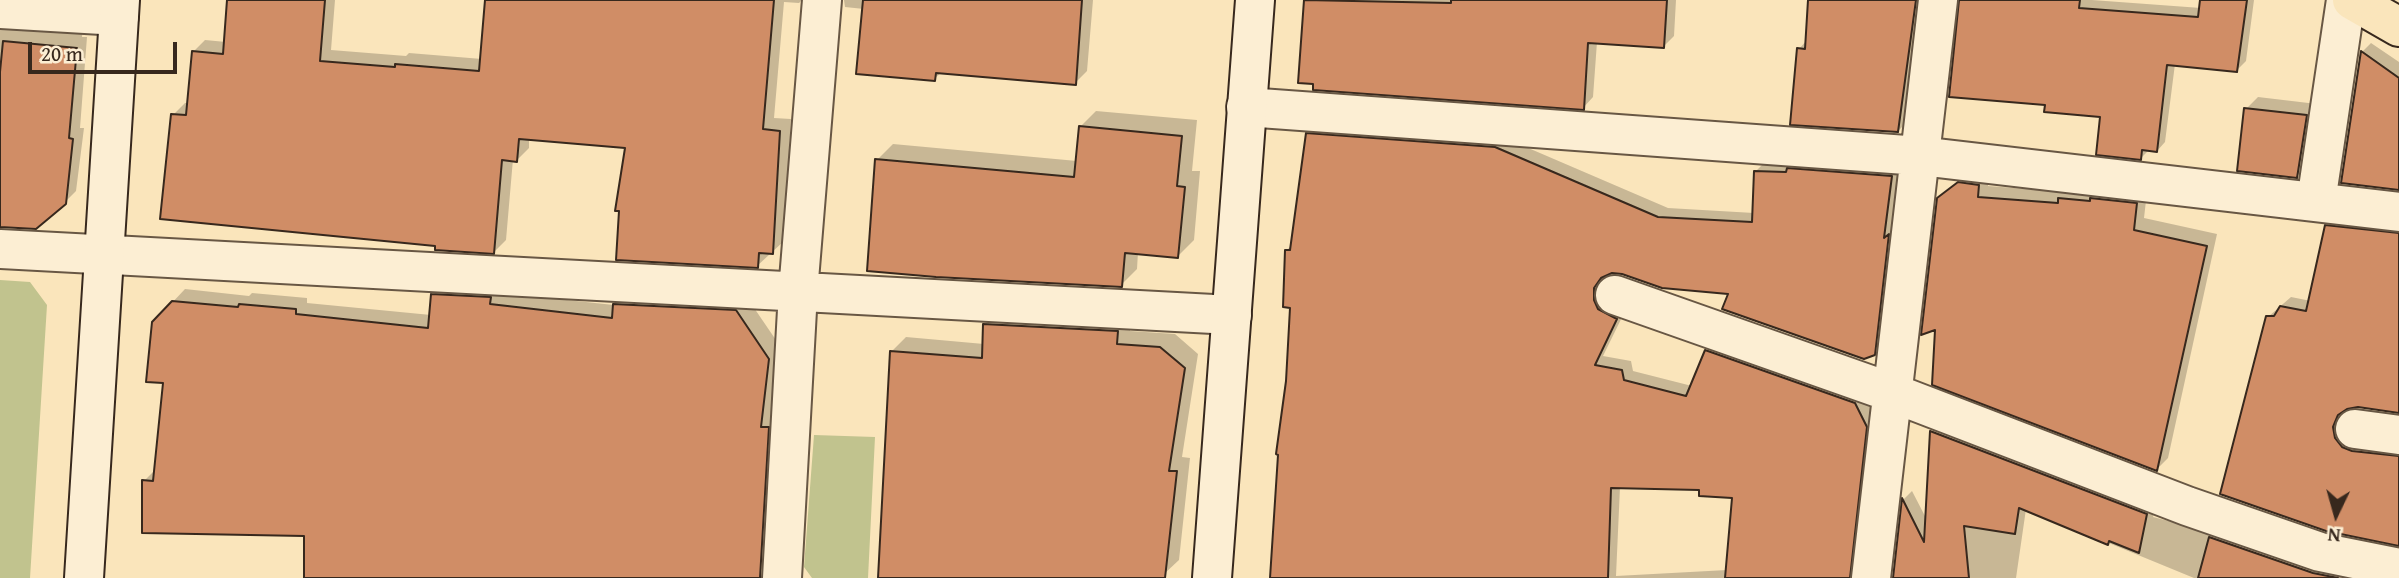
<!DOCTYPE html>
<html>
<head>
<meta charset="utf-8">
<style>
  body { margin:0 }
  #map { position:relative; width:2399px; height:578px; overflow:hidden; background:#fae5bb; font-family:"Gentium Book Plus",serif }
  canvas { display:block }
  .north { position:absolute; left:2301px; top:480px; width:70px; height:70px; -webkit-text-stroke:5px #fceed3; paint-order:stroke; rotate:185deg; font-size:19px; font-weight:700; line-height:28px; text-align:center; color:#37281d }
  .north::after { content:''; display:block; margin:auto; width:24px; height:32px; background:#37281d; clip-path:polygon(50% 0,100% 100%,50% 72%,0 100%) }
  .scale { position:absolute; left:28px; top:42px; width:149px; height:32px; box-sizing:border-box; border:4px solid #37281d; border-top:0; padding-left:9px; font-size:21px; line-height:24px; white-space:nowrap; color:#37281d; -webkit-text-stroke:5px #fceed3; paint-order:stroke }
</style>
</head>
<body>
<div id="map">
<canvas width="2399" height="578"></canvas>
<div class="north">N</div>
<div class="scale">20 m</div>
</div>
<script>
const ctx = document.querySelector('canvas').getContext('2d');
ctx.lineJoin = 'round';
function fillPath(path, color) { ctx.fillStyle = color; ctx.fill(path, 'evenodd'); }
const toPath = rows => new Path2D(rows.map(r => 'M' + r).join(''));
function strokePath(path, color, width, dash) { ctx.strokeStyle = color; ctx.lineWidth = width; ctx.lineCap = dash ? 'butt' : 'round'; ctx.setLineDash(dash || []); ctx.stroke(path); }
fillPath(toPath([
  [0,280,30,282,47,305,30,578,0,578],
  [814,435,875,437,868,578,812,578,804,567]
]), '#c1c38e');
fillPath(toPath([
  [229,0,335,0,331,50,406,56,409,53,482,59,487,0,802,0,799,3,784,2,774,118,791,119,784,241,757,266,627,146,529,138,529,148,517,160,513,159,506,240,494,252,437,244,173,115,185,103,189,103,193,52,205,40,226,42],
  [844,0,1093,0,1087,71,1075,83,942,72,934,79,864,9,845,7],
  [1306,0,1676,0,1674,36,1664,46,1597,42,1593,97,1583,108,1300,82],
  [1809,0,1923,0,1907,122,1898,131,1799,49,1807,40],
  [1961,0,2092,0,2201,8,2201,0,2254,0,2246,61,2237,70,2175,64,2165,142,2157,151,2149,150,2141,158,2102,115,2047,104],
  [0,17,83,25,82,37,87,37,80,128,84,128,76,191,64,203,0,225],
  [2371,43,2399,62,2399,188,2362,52],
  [2258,97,2317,104,2308,165,2297,176,2246,109],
  [1096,111,1197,120,1192,171,1200,171,1194,240,1178,256,1138,252,1137,269,1121,285,877,160,893,144,1077,161,1080,127],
  [1318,124,1505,138,1668,208,1754,213,1755,172,1765,162,1901,167,1884,343,1874,353,1731,293,1623,273,1611,272,1603,277,1602,288,1626,309,1603,356,1631,361,1633,371,1692,386,1707,351,1716,341,1864,393,1875,416,1861,578,1271,578,1292,306,1286,251,1292,245,1308,134],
  [1620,487,1701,489,1734,497,1727,570,1616,576],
  [1971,172,1989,174,1988,186,2067,192,2147,192,2144,218,2217,234,2168,458,2157,469,1939,199],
  [2337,217,2399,224,2399,411,2358,406,2345,408,2342,416,2399,447,2399,544,2326,529,2268,317,2291,297,2311,301,2327,226],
  [445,283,501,293,614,305,626,293,748,299,780,346,772,416,780,416,772,559,753,578,305,578,306,534,144,481,156,469,165,381,153,323,185,289,249,296,252,293,307,298,307,303,431,315,433,295],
  [999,310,1131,317,1130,331,1175,334,1198,354,1182,457,1190,458,1179,560,1164,574,1158,578,880,578,891,352,906,337,984,344,985,324],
  [1941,422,2156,505,2153,517,2393,578,2194,578,2026,509,2016,578,1895,578,1904,499,1912,491,1927,520,1932,431]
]), '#0003');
const building = toPath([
  [227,0,325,0,320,61,395,67,395,64,479,71,485,0,774,0,763,129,780,131,773,254,759,253,758,268,616,260,619,211,615,211,625,148,519,139,517,162,502,160,494,254,435,250,435,246,160,219,171,114,186,115,192,51,223,54,227,0],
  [863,0,1082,0,1076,85,936,73,935,81,856,74,863,0],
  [1304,0,1451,3,1451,0,1667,0,1664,48,1588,43,1584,110,1313,90,1313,84,1298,83,1304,0],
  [1808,0,1916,0,1898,132,1790,125,1797,48,1805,49,1808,0],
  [1959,0,2080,0,2079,8,2198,17,2200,0,2247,0,2237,72,2167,65,2157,152,2142,150,2141,160,2096,155,2100,117,2044,112,2045,105,1949,97,1959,0],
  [3,41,77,48,69,138,73,139,66,204,36,229,0,227,0,72,3,41],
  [2361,51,2399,78,2399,190,2341,183,2361,51],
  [2244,108,2307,115,2297,178,2237,171,2244,108],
  [1079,126,1182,136,1177,186,1185,187,1178,258,1125,253,1122,287,936,277,867,271,875,159,1074,177,1079,126],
  [1306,133,1495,147,1658,217,1752,222,1754,171,1786,172,1787,168,1892,176,1884,238,1889,234,1875,355,1864,359,1722,309,1728,294,1662,288,1622,274,1612,273,1601,278,1594,288,1594,300,1598,309,1617,319,1595,365,1622,370,1624,380,1686,396,1705,350,1855,403,1867,427,1850,578,1725,578,1732,498,1699,496,1699,490,1611,488,1608,578,1270,578,1278,455,1276,454,1286,381,1290,308,1283,307,1285,250,1290,250,1306,133],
  [1958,182,1979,185,1978,197,2058,203,2058,198,2090,201,2090,198,2137,203,2134,230,2207,246,2157,471,1932,385,1935,330,1921,335,1937,198,1958,182],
  [2325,225,2399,233,2399,413,2358,407,2347,409,2338,415,2333,427,2335,438,2342,447,2352,451,2399,456,2399,546,2326,531,2220,494,2266,316,2274,316,2280,306,2306,311,2325,225],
  [431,294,491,297,490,304,612,318,613,304,736,310,769,359,761,427,769,427,760,578,304,578,304,536,142,533,142,480,153,481,163,383,146,382,152,322,172,301,238,307,239,304,296,309,296,314,428,328,431,294],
  [983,324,1118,331,1117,344,1160,347,1185,368,1169,471,1177,471,1165,578,878,578,890,351,982,358,983,324],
  [1930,431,2147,514,2139,553,2109,541,2108,545,2019,508,2015,534,1964,526,1969,578,1893,578,1902,498,1924,542,1930,431],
  [2209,537,2313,573,2338,578,2198,578,2209,537]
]);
fillPath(building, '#d08d66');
strokePath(building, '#37281d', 2);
const street = toPath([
  [0,9,119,16],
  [1246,107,1920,156,2399,212],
  [2316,202,2346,0],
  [0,249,1232,315],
  [1615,295,1893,393,2187,506,2320,552,2399,568],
  [2355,429,2399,435],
  [782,578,798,292,822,0],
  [1871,578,1938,0]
]);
const secondary = toPath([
  [84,578,120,0],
  [1212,578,1255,0]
]);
const primary = toPath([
  [2352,0,2399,27]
]);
strokePath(street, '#685744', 42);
strokePath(secondary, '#37281d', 42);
strokePath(primary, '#37281d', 42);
strokePath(street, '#fceed3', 38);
strokePath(secondary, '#fceed3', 38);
strokePath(primary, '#fae5bb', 38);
</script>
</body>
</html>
